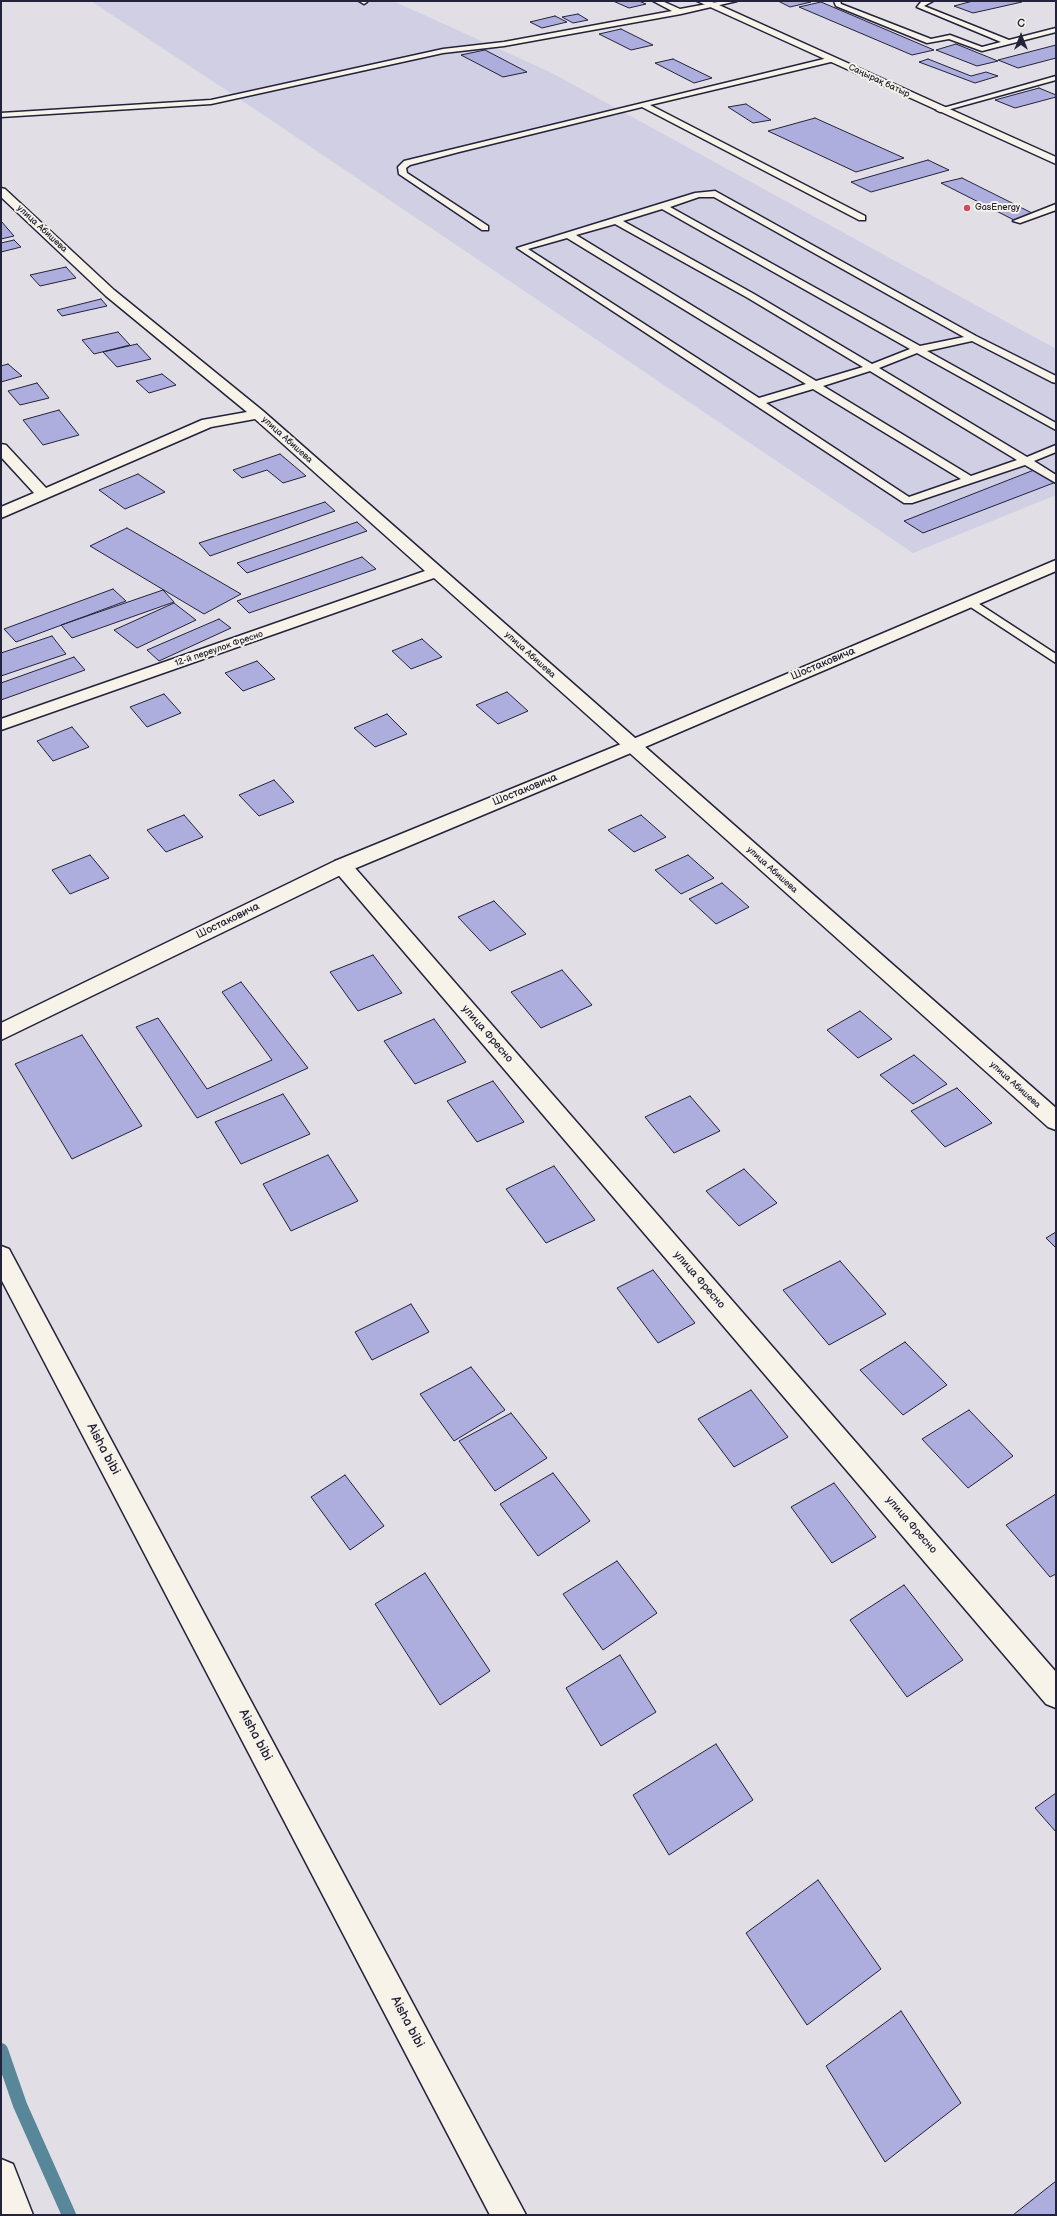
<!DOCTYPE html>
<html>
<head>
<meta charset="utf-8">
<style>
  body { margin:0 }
  #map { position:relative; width:1057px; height:2216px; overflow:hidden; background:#e1dee5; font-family:"Balsamiq Sans",sans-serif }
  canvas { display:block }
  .frame { position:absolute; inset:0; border:2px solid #22223b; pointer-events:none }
  .north { position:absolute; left:1001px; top:16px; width:40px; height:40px; -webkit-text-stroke:3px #f7f3e8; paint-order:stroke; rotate:0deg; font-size:11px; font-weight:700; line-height:16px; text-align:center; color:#22223b }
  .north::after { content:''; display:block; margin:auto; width:14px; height:18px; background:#22223b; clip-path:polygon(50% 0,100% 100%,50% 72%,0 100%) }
</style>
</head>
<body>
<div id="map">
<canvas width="1057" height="2216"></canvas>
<div class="frame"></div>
<div class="north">С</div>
</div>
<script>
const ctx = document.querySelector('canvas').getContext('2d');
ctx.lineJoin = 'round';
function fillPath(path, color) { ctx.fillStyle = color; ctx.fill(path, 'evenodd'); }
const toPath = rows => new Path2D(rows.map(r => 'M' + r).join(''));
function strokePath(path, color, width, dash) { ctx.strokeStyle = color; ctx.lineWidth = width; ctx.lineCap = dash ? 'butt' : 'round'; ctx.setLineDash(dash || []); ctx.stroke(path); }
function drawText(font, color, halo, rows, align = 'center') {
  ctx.font = font + ' "Balsamiq Sans",sans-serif'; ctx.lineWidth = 4; ctx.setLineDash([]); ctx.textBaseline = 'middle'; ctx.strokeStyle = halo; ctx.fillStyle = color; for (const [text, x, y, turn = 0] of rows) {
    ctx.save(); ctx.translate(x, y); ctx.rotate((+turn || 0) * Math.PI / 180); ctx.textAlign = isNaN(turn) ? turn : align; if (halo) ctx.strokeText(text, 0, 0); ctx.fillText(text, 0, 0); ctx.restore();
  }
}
fillPath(toPath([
  [91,1,393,1,550,72,1056,349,1056,495,913,553,250,106]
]), '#d1cfe3');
strokePath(toPath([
  [1,2050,20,2105,69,2215]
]), '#58879a', 14);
const building = toPath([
  [613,1,639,1,646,4,629,8,613,1],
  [778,1,809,1,811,2,790,7,778,1],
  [973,1,1021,1,1022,2,973,13,954,6,973,1],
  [821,2,934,50,912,55,799,7,821,2],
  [578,14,588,20,573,23,562,17,578,14],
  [555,16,567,22,542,28,530,22,555,16],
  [621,29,653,45,631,50,599,34,621,29],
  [956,44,998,61,977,66,936,50,956,44],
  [1056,45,1056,58,1018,68,998,60,1056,45],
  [485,50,527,72,503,77,461,55,485,50],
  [673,59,712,78,694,83,655,63,673,59],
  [928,59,971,76,986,72,998,76,975,83,919,62,928,59],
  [1039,88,1056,95,1056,97,1015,108,995,100,1039,88],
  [746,104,771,120,753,123,728,107,746,104],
  [815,118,904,158,856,172,768,131,815,118],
  [928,160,949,170,871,192,851,182,928,160],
  [962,178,1034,214,1014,220,941,183,962,178],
  [1,221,14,236,1,239,1,221],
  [14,240,21,247,1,252,1,243,14,240],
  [66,267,76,278,40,286,30,275,66,267],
  [101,299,107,306,62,316,57,310,101,299],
  [118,332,130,345,94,354,82,340,118,332],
  [137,344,151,359,117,367,103,352,137,344],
  [8,364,22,376,1,382,1,366,8,364],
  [162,374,176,385,149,393,136,381,162,374],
  [37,383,49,398,20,405,8,391,37,383],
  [59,410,79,435,43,445,23,420,59,410],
  [280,454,306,476,283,483,267,470,242,478,233,470,280,454],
  [1034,470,1056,482,923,533,904,521,1034,470],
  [138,474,165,492,125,509,99,490,138,474],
  [325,502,335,511,210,556,199,543,325,502],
  [357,522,367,531,247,573,237,563,357,522],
  [127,528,241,594,204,614,90,546,127,528],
  [362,557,376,569,249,613,237,601,362,557],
  [113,589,126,601,16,642,4,629,113,589],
  [163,590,174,602,72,638,61,625,163,590],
  [174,603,196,620,137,648,114,630,174,603],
  [219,619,231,628,159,661,147,650,219,619],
  [52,636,66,654,1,676,1,653,52,636],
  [422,639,442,657,411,669,392,651,422,639],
  [74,657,85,670,1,700,1,683,74,657],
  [257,661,275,679,243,691,225,673,257,661],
  [507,692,528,711,498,724,476,705,507,692],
  [164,694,181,713,147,727,130,707,164,694],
  [387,714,407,734,375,747,354,728,387,714],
  [72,727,89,747,53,761,37,741,72,727],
  [274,780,294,802,259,816,239,795,274,780],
  [184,815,203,837,166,852,147,830,184,815],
  [641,815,666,837,634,852,608,830,641,815],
  [90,855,109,878,70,894,52,870,90,855],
  [688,855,714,878,681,894,655,870,688,855],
  [722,883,749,907,716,924,689,899,722,883],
  [494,901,526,934,490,951,458,917,494,901],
  [373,955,402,993,358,1011,330,972,373,955],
  [562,970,592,1005,541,1028,511,992,562,970],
  [241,982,308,1068,197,1118,136,1027,158,1018,207,1089,272,1060,222,992,241,982],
  [860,1011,892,1039,858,1058,827,1030,860,1011],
  [434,1019,466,1062,415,1084,384,1041,434,1019],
  [82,1035,142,1126,72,1159,15,1064,82,1035],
  [914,1055,947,1084,913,1104,880,1075,914,1055],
  [493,1081,524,1122,477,1142,447,1101,493,1081],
  [957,1088,992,1123,945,1147,911,1111,957,1088],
  [283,1094,310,1134,241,1164,215,1122,283,1094],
  [690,1096,720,1131,674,1153,645,1117,690,1096],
  [328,1155,358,1201,291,1231,263,1184,328,1155],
  [554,1166,595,1220,546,1243,506,1189,554,1166],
  [744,1169,777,1203,739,1226,706,1191,744,1169],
  [1056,1232,1056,1248,1046,1238,1056,1232],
  [840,1261,886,1314,829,1345,783,1290,840,1261],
  [653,1270,695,1323,658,1343,617,1288,653,1270],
  [411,1304,429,1332,372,1360,355,1332,411,1304],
  [905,1342,947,1385,903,1415,860,1370,905,1342],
  [471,1367,505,1410,454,1441,420,1394,471,1367],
  [751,1390,788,1437,734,1467,698,1419,751,1390],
  [969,1410,1013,1456,968,1488,922,1439,969,1410],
  [511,1413,547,1458,495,1491,459,1441,511,1413],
  [553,1473,590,1521,538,1556,500,1504,553,1473],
  [345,1475,384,1526,350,1550,311,1497,345,1475],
  [834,1483,876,1537,832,1563,791,1507,834,1483],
  [1056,1494,1056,1574,1050,1577,1006,1525,1056,1494],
  [617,1561,657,1613,603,1650,563,1594,617,1561],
  [425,1573,490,1671,440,1705,375,1604,425,1573],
  [904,1585,963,1660,907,1697,850,1620,904,1585],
  [620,1655,656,1712,601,1746,566,1688,620,1655],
  [716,1744,753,1800,669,1855,633,1795,716,1744],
  [1056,1793,1056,1832,1035,1808,1056,1793],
  [818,1880,881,1969,807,2025,746,1933,818,1880],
  [901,2011,961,2103,885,2162,826,2066,901,2011],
  [1056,2181,1056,2215,1013,2215,1056,2181]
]);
fillPath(building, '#adadde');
strokePath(building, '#22223b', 1);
const lane = toPath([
  [359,1,367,1,367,2,364,4,359,1],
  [653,1,662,1,680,9,723,1,737,1,681,14,504,46,443,53,211,104,1,117,1,113,211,100,443,49,504,42,672,11,653,1],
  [834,1,840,1,841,4,931,39,950,35,982,47,1001,42,917,7,921,2,933,1,924,6,1009,40,1056,28,1056,32,982,51,949,39,927,43,836,6,834,1],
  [832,57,836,59,835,61,650,105,865,216,865,220,859,220,642,107,459,152,410,165,406,168,407,173,488,226,488,230,482,230,399,174,398,167,404,161,832,57],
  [1056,76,1056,80,940,112,936,110,1056,76],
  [715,191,976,336,1056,376,1056,383,1052,382,972,341,927,351,1056,423,1056,430,917,353,879,368,1027,457,1056,445,1056,452,1034,461,1056,475,1056,483,1025,465,912,503,904,503,517,248,695,193,715,191],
  [699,197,714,197,964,337,920,346,670,207,699,197],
  [662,209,910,349,872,364,754,294,623,221,662,209],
  [615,224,748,298,863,367,816,381,576,235,615,224],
  [567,238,806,384,759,398,528,249,567,238],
  [870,371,1017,460,971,476,823,386,870,371],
  [813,389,961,479,909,497,766,403,813,389],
  [1056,204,1056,210,1020,223,1013,221,1056,204],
  [970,598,1056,654,1056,663,966,604,964,602,970,598]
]);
const street = toPath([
  [1,188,5,189,114,290,263,411,1056,1108,1056,1130,1048,1127,434,578,1,730,1,719,425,571,255,419,211,427,1,518,1,507,34,493,1,457,1,444,6,445,46,488,202,420,247,412,106,296,1,197,1,188],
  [342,860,349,861,1056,1672,1056,1708,1046,1704,335,871,332,866,335,861,342,860],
  [1,2159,13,2164,33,2215,1,2215,1,2159]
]);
const secondary = toPath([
  [697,1,710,1,1056,157,1056,164,697,1],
  [1056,560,1056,571,638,750,349,871,1,1040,1,1023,335,861,626,742,1056,560]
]);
const primary = toPath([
  [1,1246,9,1249,526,2215,490,2215,1,1279,1,1246]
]);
strokePath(lane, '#22223b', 3);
strokePath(street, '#22223b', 3);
strokePath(secondary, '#22223b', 3);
strokePath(primary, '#22223b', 3);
fillPath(lane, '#f7f3e8');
fillPath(street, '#f7f3e8');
fillPath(secondary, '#f7f3e8');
fillPath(primary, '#f7f3e8');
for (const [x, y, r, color] of [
  [967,208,4,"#d1495b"]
]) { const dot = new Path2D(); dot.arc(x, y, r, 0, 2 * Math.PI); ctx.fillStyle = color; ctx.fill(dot); strokePath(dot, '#f7f3e8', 1.5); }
drawText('9px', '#22223b', '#f7f3e8', [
  ["Саңырақ батыр",879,81,25],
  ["улица Абишева",42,229,43],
  ["улица Абишева",287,440,42],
  ["12-й переулок Фресно",219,649,-19],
  ["улица Абишева",530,655,42],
  ["улица Абишева",772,870,42],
  ["улица Абишева",1015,1085,42]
]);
drawText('9px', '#22223b', '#f7f3e8', [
  ["GasEnergy",975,208]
], 'left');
drawText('11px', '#22223b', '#f7f3e8', [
  ["Шостаковича",823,664,-23],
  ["Шостаковича",525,790,-22],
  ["Шостаковича",228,921,-26],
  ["улица Фресно",487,1034,49],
  ["улица Фресно",699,1280,49],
  ["улица Фресно",911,1525,49]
]);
drawText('13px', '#22223b', '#f7f3e8', [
  ["Aisha bibi",103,1449,62],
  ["Aisha bibi",255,1735,62],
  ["Aisha bibi",407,2022,62]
]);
</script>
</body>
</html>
